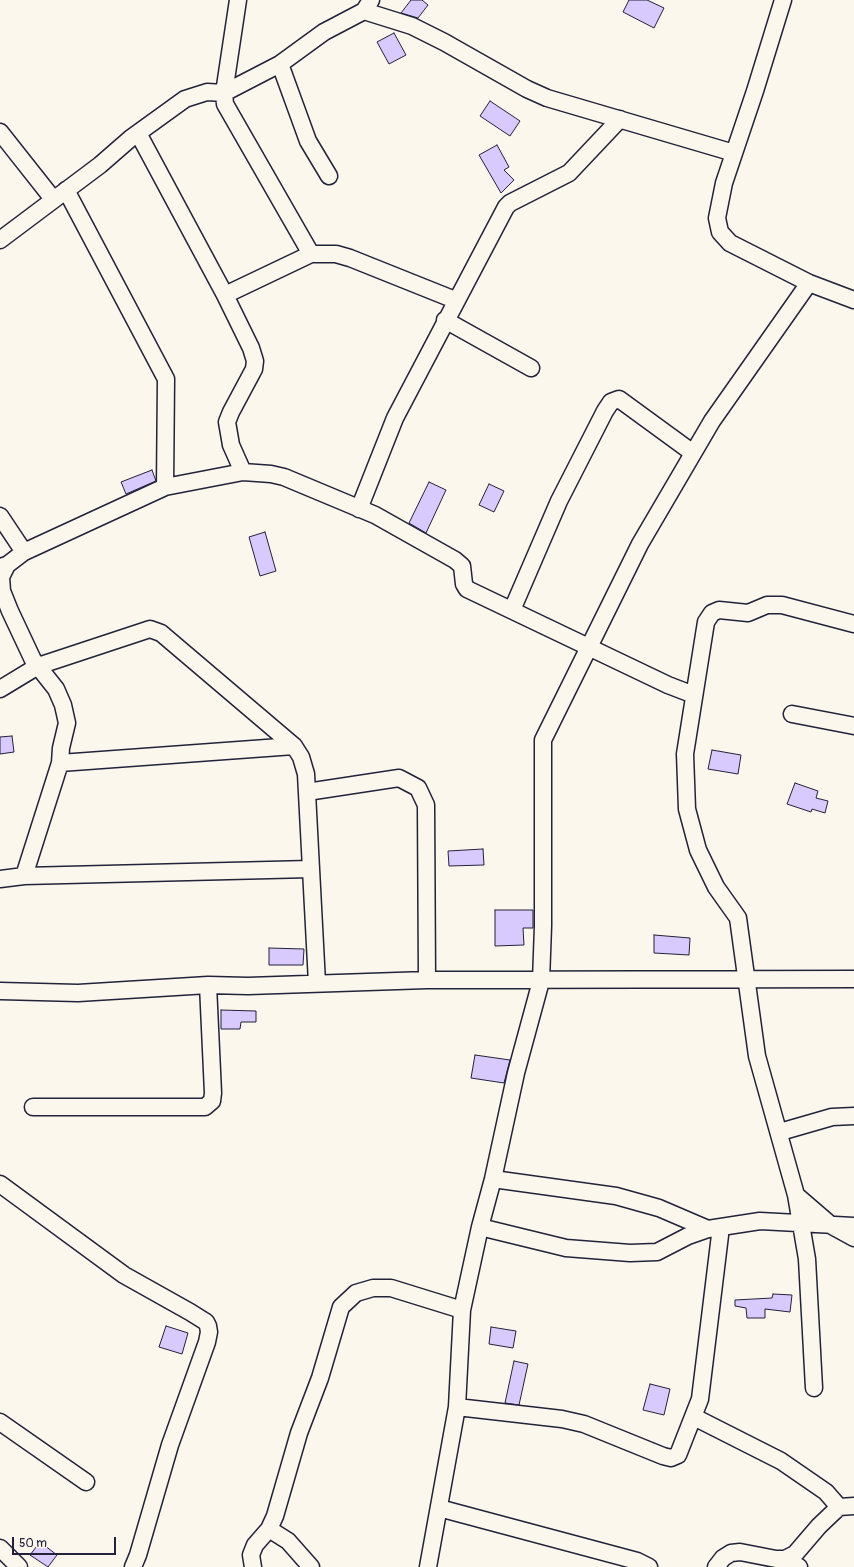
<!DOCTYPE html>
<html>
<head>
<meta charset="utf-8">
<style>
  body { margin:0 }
  #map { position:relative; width:854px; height:1567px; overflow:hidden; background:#fbf7ec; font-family:Pangolin,sans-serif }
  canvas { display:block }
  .scale { position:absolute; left:12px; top:1537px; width:104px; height:18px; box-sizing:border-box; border:2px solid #22223b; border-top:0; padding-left:5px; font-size:12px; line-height:14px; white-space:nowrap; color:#22223b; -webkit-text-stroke:3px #fbf7ec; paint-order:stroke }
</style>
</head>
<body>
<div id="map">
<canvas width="854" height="1567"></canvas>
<div class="scale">50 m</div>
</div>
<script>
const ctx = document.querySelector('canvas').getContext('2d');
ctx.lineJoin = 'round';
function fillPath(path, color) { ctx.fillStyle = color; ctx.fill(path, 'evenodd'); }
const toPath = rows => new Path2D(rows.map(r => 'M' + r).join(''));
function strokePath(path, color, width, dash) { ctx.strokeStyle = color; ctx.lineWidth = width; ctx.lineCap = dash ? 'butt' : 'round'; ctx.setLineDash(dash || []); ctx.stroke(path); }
const building = toPath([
  [411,0,422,0,428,5,418,18,401,13,411,0],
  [629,0,647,0,664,8,654,28,623,12,629,0],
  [394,33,406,55,389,64,377,42,394,33],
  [490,101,520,121,510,136,480,116,490,101],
  [497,145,509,167,504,170,514,180,501,193,479,155,497,145],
  [152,470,156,481,126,494,121,482,152,470],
  [429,482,446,490,426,533,409,523,429,482],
  [489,484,504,491,494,512,479,505,489,484],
  [265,532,276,571,260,576,249,537,265,532],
  [12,736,14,752,0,754,0,737,12,736],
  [712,750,741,755,738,774,708,769,712,750],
  [795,783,818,791,816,798,828,801,825,813,812,809,811,812,787,804,795,783],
  [483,849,484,865,449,866,448,851,483,849],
  [495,910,533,910,533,928,523,928,524,945,495,946,495,910],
  [654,935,690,938,689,955,654,953,654,935],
  [269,948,304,949,303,965,269,965,269,948],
  [221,1010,256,1011,256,1022,241,1022,240,1029,221,1029,221,1010],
  [475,1055,510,1060,504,1083,471,1078,475,1055],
  [773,1294,792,1295,790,1312,765,1309,765,1318,747,1318,746,1308,735,1306,735,1300,772,1298,773,1294],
  [166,1326,188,1333,182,1354,159,1347,166,1326],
  [491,1327,516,1331,513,1348,489,1344,491,1327],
  [514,1361,528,1364,519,1405,505,1403,514,1361],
  [650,1384,670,1389,664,1415,643,1410,650,1384],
  [40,1542,57,1555,48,1567,30,1555,40,1542]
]);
fillPath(building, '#d8cafc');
strokePath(building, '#22223b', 1);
const minor = toPath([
  [238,0,224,93,225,104,311,254],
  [783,0,755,91,724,183,717,218,720,232,730,243,809,283,854,300],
  [364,11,412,26,444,42,527,89,547,98,734,153],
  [280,64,308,141,329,176],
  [0,132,53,199],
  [138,133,225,295,251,348,255,361,254,369,231,412,227,422,231,445,243,472],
  [66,190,166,379,165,487],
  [0,240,100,165,131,138,185,99,207,92,224,93,280,64,324,32,364,11,371,0],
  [225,295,311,254,336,254,350,258,455,300],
  [445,320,531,368],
  [359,509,395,418,506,207,510,203,569,173,620,119],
  [0,516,24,552],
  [7,565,1,577,2,591,10,611,33,660,56,689,63,705,67,723,61,748,60,763,24,876],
  [0,567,7,565,24,552,165,487,243,472,271,474,284,477,375,515,455,560,462,566,464,584,467,589,668,685,694,695],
  [512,610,559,501,605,411,611,402,619,399,693,453],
  [0,689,38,666,150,629,161,633,294,746],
  [792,714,854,726],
  [60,763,294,746,301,757,306,774,317,983],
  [307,792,399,778,418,788,426,805,427,980],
  [0,879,24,876,310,869],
  [0,991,78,993,208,985,248,986,427,980,854,979],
  [33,1107,205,1107,212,1101,213,1093,208,985],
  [780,1132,832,1117,854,1116],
  [493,1179,616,1196,659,1208,708,1229],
  [0,1184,124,1275,190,1312,206,1322,208,1326,209,1332,207,1342,170,1445,138,1555,133,1567],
  [796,1195,832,1226,854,1238],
  [480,1227,566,1248,630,1253,657,1252,688,1236,708,1229,760,1221,854,1226],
  [814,1388,807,1259,796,1195,757,1056,738,918,716,887,698,850,687,809,685,754,706,622,712,613,719,610,748,613,767,605,782,605,854,624],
  [457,1407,562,1419,584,1424,663,1456,671,1458,678,1455,700,1399,721,1227],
  [694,1417,781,1461,826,1492,839,1507],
  [0,1422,86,1482],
  [439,1508,637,1561,649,1567],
  [269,1529,288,1541,311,1567],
  [0,1548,19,1567],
  [785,1559,799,1567],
  [253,1567,251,1555,255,1545,269,1529,275,1516,299,1433,320,1378,341,1307,356,1293,373,1288,391,1288,462,1310],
  [428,1567,457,1407,462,1310,480,1227,493,1179,516,1073,541,981,543,926,543,740,640,544,712,421,809,283],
  [716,1567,723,1558,731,1553,740,1552,776,1559,785,1559,795,1554,819,1526,839,1507,854,1506]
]);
strokePath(minor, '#22223b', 19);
strokePath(minor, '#fbf7ec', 16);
</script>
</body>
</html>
